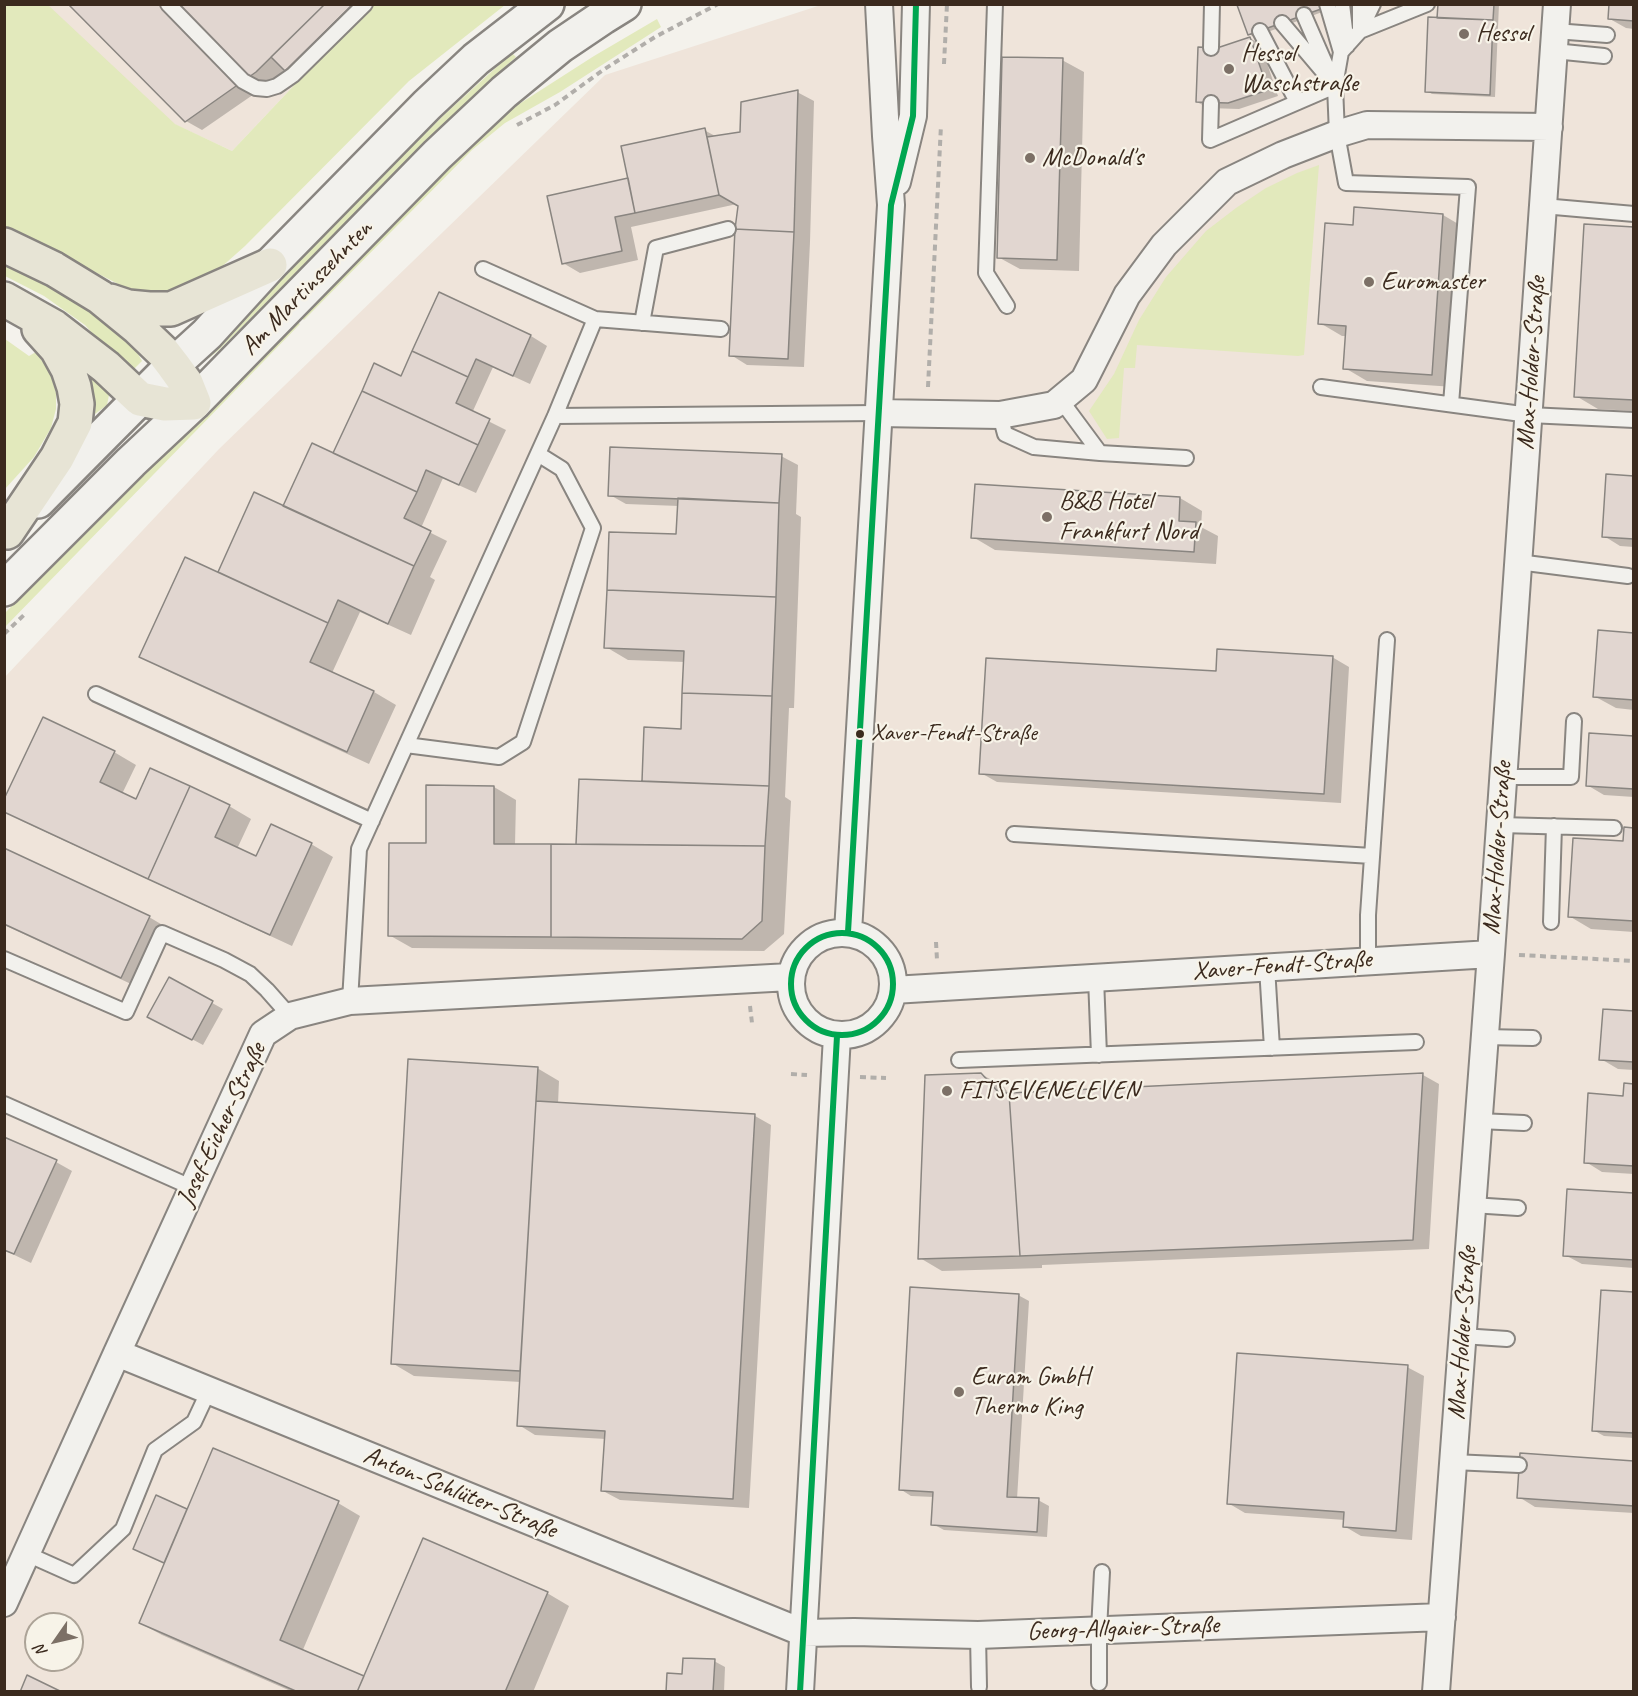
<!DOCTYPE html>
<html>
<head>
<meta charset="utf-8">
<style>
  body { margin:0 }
  #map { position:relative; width:1638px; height:1696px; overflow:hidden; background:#f4f2ec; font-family:Caveat,sans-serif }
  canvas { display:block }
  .frame { position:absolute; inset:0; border:6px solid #3b2a1e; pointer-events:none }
  .north { position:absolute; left:24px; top:1612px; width:60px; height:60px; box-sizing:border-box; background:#f7f3e8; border:2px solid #aca397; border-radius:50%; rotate:236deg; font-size:16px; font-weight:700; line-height:24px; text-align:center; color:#3b2a1e }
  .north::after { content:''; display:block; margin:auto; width:21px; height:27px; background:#7c7066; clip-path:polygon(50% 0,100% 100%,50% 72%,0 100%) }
</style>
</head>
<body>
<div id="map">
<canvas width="1638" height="1696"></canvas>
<div class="frame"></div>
<div class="north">N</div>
</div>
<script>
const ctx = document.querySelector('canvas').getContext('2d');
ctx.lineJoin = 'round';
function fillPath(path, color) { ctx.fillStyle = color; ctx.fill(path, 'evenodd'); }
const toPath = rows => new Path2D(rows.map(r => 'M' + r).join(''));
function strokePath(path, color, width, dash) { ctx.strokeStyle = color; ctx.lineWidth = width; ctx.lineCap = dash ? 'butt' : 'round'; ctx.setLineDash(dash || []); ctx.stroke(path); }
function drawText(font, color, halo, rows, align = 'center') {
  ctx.font = font + ' Caveat,sans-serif'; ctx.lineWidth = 4.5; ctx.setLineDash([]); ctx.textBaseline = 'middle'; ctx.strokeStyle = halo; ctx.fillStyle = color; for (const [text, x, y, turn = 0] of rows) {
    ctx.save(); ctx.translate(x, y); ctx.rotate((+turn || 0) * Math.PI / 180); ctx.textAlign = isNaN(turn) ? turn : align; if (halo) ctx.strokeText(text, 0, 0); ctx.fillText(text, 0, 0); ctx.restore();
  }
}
fillPath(toPath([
  [5,5,370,5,232,151,5,45],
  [821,5,1633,5,1633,1691,5,1691,4,678,219,449,605,75],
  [36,1624,72,1624,72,1660,36,1660]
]), '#efe4da');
fillPath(toPath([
  [4,5,48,5,175,124,232,151,370,5,505,5,409,81,245,246,209,278,162,292,128,289,5,226],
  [657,19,661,27,560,92,505,123,472,150,304,320,300,317,465,148,502,115,594,56],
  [512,53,516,57,440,127,219,350,209,358,205,354,377,181,446,113],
  [1319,165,1304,355,1298,356,1137,345,1135,368,1124,368,1119,438,1107,439,1089,411,1114,374,1139,320,1166,277,1206,231,1236,208,1266,188,1297,173],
  [4,256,68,291,133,345,142,361,134,369,123,364,109,352,85,325,44,296,5,276],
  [295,319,300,324,5,627,5,613],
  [5,339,29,356,36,352,50,373,56,393,56,409,51,428,34,457,5,489],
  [90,374,109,395,107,405,95,414,83,416,82,379]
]), '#e2e9bc');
fillPath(toPath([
  [70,4,360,4,290,73,285,69,273,81,202,130,186,121],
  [1242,4,1323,4,1325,11,1254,37,1249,34,1239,6],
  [1440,4,1499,4,1495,97,1432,94,1427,91,1439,20],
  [1634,4,1634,29,1626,28,1610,19],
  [1250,38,1261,45,1278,96,1239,109,1208,108,1197,102,1218,49],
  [1062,60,1084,72,1079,271,1020,269,998,257],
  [797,92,814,101,810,242,804,367,747,365,731,355,740,205,737,204,631,227,638,260,580,273,563,263,630,179,704,130,717,137,741,133],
  [1443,215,1465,228,1454,387,1367,381,1345,368,1347,336,1342,336,1320,323,1354,226],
  [1634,228,1634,411,1598,409,1576,396],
  [439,294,531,336,547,346,530,384,493,367,472,413,506,430,476,493,443,478,421,528,447,541,430,577,435,580,411,635,360,612,332,673,374,692,396,705,369,764,163,669,141,656,219,574,255,494,291,511,334,455,401,378],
  [781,456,798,465,796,514,801,517,794,708,789,708,785,797,791,801,784,934,764,951,412,948,389,935,427,844,494,787,516,800,515,845,577,846,581,780,649,783,643,780,682,730,685,662,628,660,606,647,678,536,679,506,626,504,610,495],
  [1634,477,1634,547,1620,546,1604,536],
  [1180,498,1202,511,1201,527,1218,536,1216,564,995,550,973,537],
  [1634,634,1634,710,1616,708,1594,696],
  [1332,657,1349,667,1341,803,997,782,981,773,1218,673],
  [1634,738,1634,797,1604,795,1587,785],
  [114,752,136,765,122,794,137,801,229,806,251,819,237,849,257,858,311,844,333,857,292,946,24,822,4,811],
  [1634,829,1634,932,1591,929,1569,916],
  [4,850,149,917,171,930,144,990,4,925],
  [169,979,223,1009,203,1045,160,1022],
  [1634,1012,1634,1070,1618,1069,1601,1059],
  [537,1068,559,1081,558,1104,755,1116,771,1125,749,1508,620,1500,603,1491,606,1439,535,1435,519,1425,521,1382,414,1376,392,1363],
  [981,1074,1004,1087,1009,1094,1423,1075,1439,1084,1429,1249,1042,1265,1042,1268,942,1271,920,1258],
  [1634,1085,1634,1174,1602,1172,1586,1162,1624,1097],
  [4,1138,56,1162,72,1171,31,1263,4,1250],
  [1634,1195,1634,1268,1582,1264,1565,1255],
  [1634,1294,1634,1438,1604,1436,1593,1430],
  [1018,1295,1029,1301,1017,1499,1038,1500,1049,1506,1047,1537,944,1530,933,1524,934,1497,911,1496,900,1489],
  [1407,1367,1424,1376,1412,1540,1361,1536,1344,1526,1345,1520,1245,1513,1228,1503],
  [214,1450,338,1503,360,1516,302,1652,364,1678,547,1593,569,1606,533,1692,293,1692,162,1635,140,1623,166,1563,135,1549,156,1497,187,1510],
  [1634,1462,1634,1513,1535,1507,1519,1497],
  [714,1661,725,1667,724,1692,668,1692,684,1675]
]), '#0003');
const building = toPath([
  [68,4,325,4,256,72,185,122,68,4],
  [325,4,353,4,285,71,271,57,325,4],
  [1320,4,1321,9,1248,35,1237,5,1320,4],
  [1438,4,1494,4,1493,20,1437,18,1438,4],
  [1609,4,1634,4,1634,21,1608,19,1609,4],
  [1428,17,1493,20,1490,95,1425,92,1428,17],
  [1250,37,1268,90,1228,103,1196,102,1198,47,1217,48,1250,37],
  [1002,57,1063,58,1057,260,997,258,1002,57],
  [798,90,794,232,735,229,738,206,719,195,707,137,740,132,741,102,798,90],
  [705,128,719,195,635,213,621,146,705,128],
  [628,178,635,213,615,217,622,251,562,264,547,196,628,178],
  [1354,207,1443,214,1432,375,1343,369,1346,326,1318,324,1325,223,1353,225,1354,207],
  [1584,224,1634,227,1634,400,1574,397,1584,224],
  [735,229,794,232,788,359,729,356,735,229],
  [439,292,531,335,513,376,476,359,468,377,412,351,439,292],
  [412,351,468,377,456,403,490,419,478,445,362,391,374,363,401,376,412,351],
  [362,391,478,445,459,485,426,470,417,492,333,453,362,391],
  [312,443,417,492,404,518,431,531,414,566,283,506,312,443],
  [610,447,782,454,779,503,608,496,610,447],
  [1606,474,1634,476,1634,539,1602,537,1606,474],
  [975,484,1180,497,1179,521,1196,522,1194,552,971,538,975,484],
  [254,492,414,566,388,624,338,600,328,623,218,572,254,492],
  [678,498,779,503,776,597,607,590,609,532,676,534,678,498],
  [185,557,328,623,310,662,374,691,347,752,139,657,185,557],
  [607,590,776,597,772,696,682,693,684,651,604,648,607,590],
  [1598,630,1634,633,1634,700,1593,697,1598,630],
  [1217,649,1333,656,1324,794,979,774,986,658,1216,671,1217,649],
  [682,693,772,696,769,786,642,781,644,727,681,729,682,693],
  [43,717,115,751,100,782,136,799,150,768,190,786,148,879,4,812,4,799,43,717],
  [1589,733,1634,736,1634,789,1586,786,1589,733],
  [579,779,769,786,765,846,576,844,579,779],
  [426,785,494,786,494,844,551,844,551,937,388,936,389,843,426,843,426,785],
  [190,786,230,805,215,837,256,856,271,824,312,843,270,935,148,879,190,786],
  [1624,827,1634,828,1634,921,1568,917,1573,838,1623,841,1624,827],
  [551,844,765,846,762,921,742,939,551,937,551,844],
  [4,848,150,916,121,978,4,924,4,848],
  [169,977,213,1001,192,1040,147,1017,169,977],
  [1603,1009,1634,1011,1634,1062,1599,1060,1603,1009],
  [408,1059,538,1067,520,1371,391,1364,408,1059],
  [981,1073,999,1093,1009,1093,1020,1256,918,1259,925,1075,981,1073],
  [1423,1073,1413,1240,1020,1256,1009,1093,1423,1073],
  [1624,1083,1634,1084,1634,1166,1584,1163,1588,1093,1623,1096,1624,1083],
  [536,1101,755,1114,733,1499,601,1491,605,1431,517,1426,536,1101],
  [4,1137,57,1160,14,1254,4,1250,4,1137],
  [1567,1189,1634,1193,1634,1260,1563,1256,1567,1189],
  [910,1287,1019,1294,1007,1497,1039,1498,1037,1532,931,1525,933,1492,899,1490,910,1287],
  [1601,1290,1634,1292,1634,1433,1592,1431,1601,1290],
  [1237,1353,1408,1365,1396,1531,1343,1527,1344,1512,1227,1504,1237,1353],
  [213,1448,339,1501,280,1640,364,1676,357,1692,298,1692,139,1623,213,1448],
  [1520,1453,1634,1461,1634,1506,1517,1498,1520,1453],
  [156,1495,187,1509,164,1563,133,1549,156,1495],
  [423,1538,548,1592,505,1692,357,1692,423,1538],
  [683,1658,715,1659,713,1692,666,1692,667,1673,682,1674,683,1658],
  [27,1675,62,1692,20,1692,27,1675]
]);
fillPath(building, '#e1d6d0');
strokePath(building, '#898580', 1.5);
const service = toPath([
  [168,4,243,81,256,88,267,89,277,86,293,75,365,4],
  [995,4,986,273,1007,306],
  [1327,4,1341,52],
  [1342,4,1347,46],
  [1360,4,1360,31,1427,4],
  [1304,15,1335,86,1337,134,1346,183,1468,187,1451,404],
  [1282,23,1326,75],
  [1260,31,1297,102],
  [1555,31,1607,35],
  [1211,48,1212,4],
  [1554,51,1604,56],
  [1211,103,1210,140,1335,86,1341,52,1360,31,1373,4],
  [1543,206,1634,214],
  [483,269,595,319],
  [642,323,656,248,728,229],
  [1321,387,1529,415,1634,420],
  [1060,399,1100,453,1186,458],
  [1000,415,1005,434,1034,447,1100,453],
  [555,416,878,413],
  [1518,562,1628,576],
  [96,694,372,821],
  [406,745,499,757,523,742,593,528,562,469,538,454],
  [1503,777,1571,777,1574,721],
  [1500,825,1614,828],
  [1014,834,1372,856],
  [1551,922,1554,826],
  [4,959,126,1012,162,933,224,960,250,974,267,990,290,1016],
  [1368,961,1368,915,1387,640],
  [1267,967,1272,1048],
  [1096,978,1099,1055],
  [350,1001,359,849,555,416,595,319,721,329],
  [1484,1037,1533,1038],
  [959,1060,1416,1042],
  [4,1104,193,1188],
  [1478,1121,1524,1123],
  [1472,1205,1518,1208],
  [1462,1336,1507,1339],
  [1453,1462,1519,1465],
  [27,1554,74,1575,123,1529,155,1450,194,1422,209,1390],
  [978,1635,979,1687],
  [1099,1683,1099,1630,1102,1572]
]);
const minor = toPath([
  [897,182,913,116,916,4],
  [878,413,1000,415,1054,405,1084,380,1127,295,1164,245,1227,182,1283,155,1337,134,1367,125,1549,127],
  [848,932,891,205,886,136,879,4],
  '791 984a51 51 0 1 1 102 0a51 51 0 1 1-102 0Z',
  [893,990,1491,954],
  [117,1353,804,1633,854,1632,978,1635,1442,1617],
  [4,1603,117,1353,263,1034,290,1016,350,1001,790,977],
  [800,1692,837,1036],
  [1436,1692,1491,954,1557,4]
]);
const secondary = toPath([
  [38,501,173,365,207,334,270,265,427,105,476,59,547,4],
  [4,589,131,462,194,403,437,155,504,92,560,46,603,17,624,4]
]);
const motorway = toPath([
  [4,245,54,269,100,297,138,328,163,352,173,365,186,383,194,403,165,404,140,399,106,367,54,327,4,299],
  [110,301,128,307,149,309,171,309,270,265],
  [7,532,57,458,75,423,77,404,74,387,68,369,57,349,39,329]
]);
strokePath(service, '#898580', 18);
strokePath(minor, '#898580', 30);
strokePath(secondary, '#898580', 38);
strokePath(motorway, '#898580', 38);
strokePath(toPath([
  [944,64,947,4],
  [517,125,555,105,603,70,655,37,718,4],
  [928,387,941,125],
  [4,634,25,614],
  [936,942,937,960],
  [1519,955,1634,961],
  [750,1006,752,1023],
  [791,1074,807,1075],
  [860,1077,886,1078]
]), '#b1aeaa', 4, [6, 4.5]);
strokePath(service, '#f2f1ed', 14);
strokePath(minor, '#f2f1ed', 26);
strokePath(secondary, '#f2f1ed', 33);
strokePath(motorway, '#e7e4d5', 33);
strokePath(toPath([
  [848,932,891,205,913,116,916,4],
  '791 984a51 51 0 1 1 102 0a51 51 0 1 1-102 0Z',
  [800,1692,837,1036]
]), '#00a651', 6);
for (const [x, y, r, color] of [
  [1464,34,6,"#7c7066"],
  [1229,69,6,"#7c7066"],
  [1030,158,6,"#7c7066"],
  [1369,282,6,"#7c7066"],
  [1047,517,6,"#7c7066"],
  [860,734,5,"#3b2a1e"],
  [947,1091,6,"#7c7066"],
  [959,1392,6,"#7c7066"]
]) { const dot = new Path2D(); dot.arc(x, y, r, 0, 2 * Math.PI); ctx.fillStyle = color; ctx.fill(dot); strokePath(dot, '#f7f3e8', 2); }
drawText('24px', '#3b2a1e', '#f7f3e8', [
  ["Xaver-Fendt-Straße",871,734]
], 'left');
drawText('26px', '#3b2a1e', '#f7f3e8', [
  ["Hessol",1476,34],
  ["Hessol",1241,54],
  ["Waschstraße",1241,84],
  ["McDonald's",1042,158],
  ["Euromaster",1381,282],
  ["B&B Hotel",1059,502],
  ["Frankfurt Nord",1059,532],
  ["FITSEVENELEVEN",959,1091],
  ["Euram GmbH",971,1377],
  ["Thermo King",971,1407]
], 'left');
drawText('26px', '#3b2a1e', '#f7f3e8', [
  ["Am Martinszehnten",307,288,-46],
  ["Max-Holder-Straße",1532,363,-86],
  ["Max-Holder-Straße",1498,848,-86],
  ["Xaver-Fendt-Straße",1282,966,-4],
  ["Josef-Eicher-Straße",222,1125,-65],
  ["Max-Holder-Straße",1463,1333,-86],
  ["Anton-Schlüter-Straße",460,1493,22],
  ["Georg-Allgaier-Straße",1123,1629,-2]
]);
</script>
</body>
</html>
